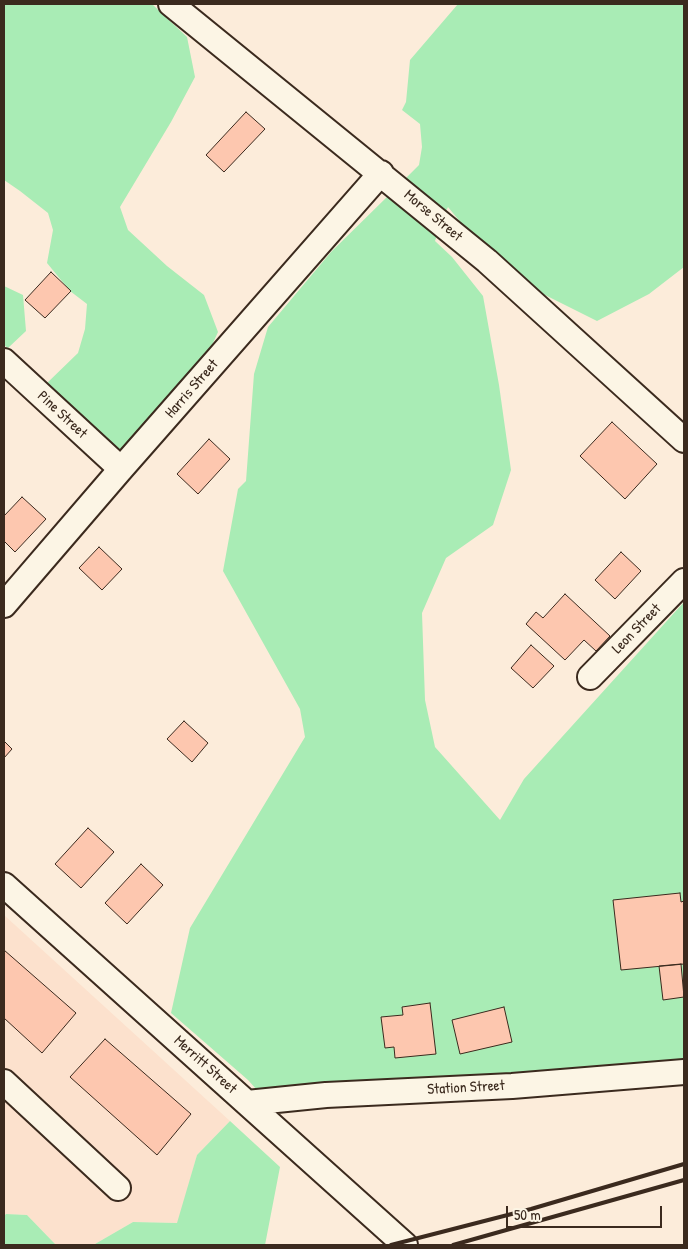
<!DOCTYPE html>
<html>
<head>
<meta charset="utf-8">
<style>
  body { margin:0 }
  #map { position:relative; width:688px; height:1249px; overflow:hidden; background:#fcecda; font-family:"Patrick Hand",sans-serif }
  canvas { display:block }
  .frame { position:absolute; inset:0; border:5px solid #3b2a1e; pointer-events:none }
  .scale { position:absolute; left:506px; top:1206px; width:156px; height:22px; box-sizing:border-box; border:2px solid #3b2a1e; border-top:0; padding-left:6px; font-size:15px; line-height:18px; white-space:nowrap; color:#3b2a1e; -webkit-text-stroke:4px #fcf5e5; paint-order:stroke }
</style>
</head>
<body>
<div id="map">
<canvas width="688" height="1249"></canvas>
<div class="frame"></div>
<div class="scale">50 m</div>
</div>
<script>
const ctx = document.querySelector('canvas').getContext('2d');
ctx.lineJoin = 'round';
function fillPath(path, color) { ctx.fillStyle = color; ctx.fill(path, 'evenodd'); }
const toPath = rows => new Path2D(rows.map(r => 'M' + r).join(''));
function strokePath(path, color, width, dash) { ctx.strokeStyle = color; ctx.lineWidth = width; ctx.lineCap = dash ? 'butt' : 'round'; ctx.setLineDash(dash || []); ctx.stroke(path); }
function drawText(font, color, halo, rows, align = 'center') {
  ctx.font = font + ' "Patrick Hand",sans-serif'; ctx.lineWidth = 4; ctx.setLineDash([]); ctx.textBaseline = 'middle'; ctx.strokeStyle = halo; ctx.fillStyle = color; for (const [text, x, y, turn = 0] of rows) {
    ctx.save(); ctx.translate(x, y); ctx.rotate((+turn || 0) * Math.PI / 180); ctx.textAlign = isNaN(turn) ? turn : align; if (halo) ctx.strokeText(text, 0, 0); ctx.fillText(text, 0, 0); ctx.restore();
  }
}
fillPath(toPath([
  [4,915,230,1121,197,1155,178,1223,133,1222,95,1244,56,1245,27,1215,6,1214,4,1216]
]), '#fce1cd');
fillPath(toPath([
  [4,4,152,4,187,37,195,77,171,122,120,207,128,230,167,266,204,295,218,332,208,354,121,453,46,384,78,353,85,329,87,304,70,291,47,263,53,230,48,213,20,191,4,180],
  [458,4,684,4,684,267,649,294,597,321,541,293,462,224,448,207,446,211,406,178,419,165,422,147,420,124,402,110,406,102,410,60],
  [389,195,437,235,435,241,452,257,483,296,499,385,511,470,493,525,446,558,422,613,425,700,435,747,500,820,524,779,684,602,684,1061,512,1075,327,1084,257,1090,248,1080,171,1013,190,928,305,737,300,709,223,571,238,489,246,481,254,374,268,327,331,252],
  [4,286,23,295,26,331,8,348,4,345],
  [230,1121,280,1167,265,1245,4,1245,4,1216,6,1214,27,1215,56,1245,95,1244,133,1222,177,1223,197,1155]
]), '#a9ecb5');
const building = toPath([
  [246,112,265,129,224,172,206,155,246,112],
  [51,272,71,291,45,318,25,300,51,272],
  [612,422,657,464,625,499,580,456,612,422],
  [209,439,230,459,198,494,177,474,209,439],
  [22,497,46,519,15,552,4,541,4,516,22,497],
  [99,547,122,569,102,590,79,568,99,547],
  [621,552,641,571,615,599,595,580,621,552],
  [565,594,610,636,596,651,584,640,565,660,526,624,536,612,543,618,565,594],
  [531,645,554,666,533,688,511,668,531,645],
  [184,721,208,743,192,762,167,739,184,721],
  [4,741,12,749,4,758,4,741],
  [88,828,114,852,81,888,55,864,88,828],
  [141,864,163,885,127,924,105,903,141,864],
  [680,893,681,902,684,901,684,964,621,970,613,900,680,893],
  [4,950,76,1013,42,1053,4,1018,4,950],
  [681,964,684,997,663,1000,659,966,681,964],
  [430,1003,436,1054,395,1058,394,1047,385,1048,381,1017,403,1015,402,1007,430,1003],
  [504,1007,512,1042,460,1054,452,1020,504,1007],
  [105,1039,191,1114,157,1155,70,1077,105,1039]
]);
fillPath(building, '#fdc7af');
strokePath(building, '#3b2a1e', 1);
const minor = toPath([
  [171,4,487,261,684,440],
  [4,361,121,469],
  [4,605,121,469,381,173],
  [590,677,684,581],
  [4,885,405,1245],
  [4,1082,118,1188],
  [247,1103,326,1095,512,1086,684,1072]
]);
strokePath(minor, '#3b2a1e', 28);
strokePath(minor, '#fcf5e5', 24);
strokePath(toPath([
  [391,1245,531,1209,684,1164],
  [453,1245,684,1180]
]), '#3b2a1e', 4);
drawText('15px', '#3b2a1e', '#fcf5e5', [
  ["Morse Street",433,216,40],
  ["Harris Street",192,389,-49],
  ["Pine Street",62,415,43],
  ["Leon Street",637,629,-46],
  ["Merritt Street",205,1065,42],
  ["Station Street",466,1088,-3]
]);
</script>
</body>
</html>
